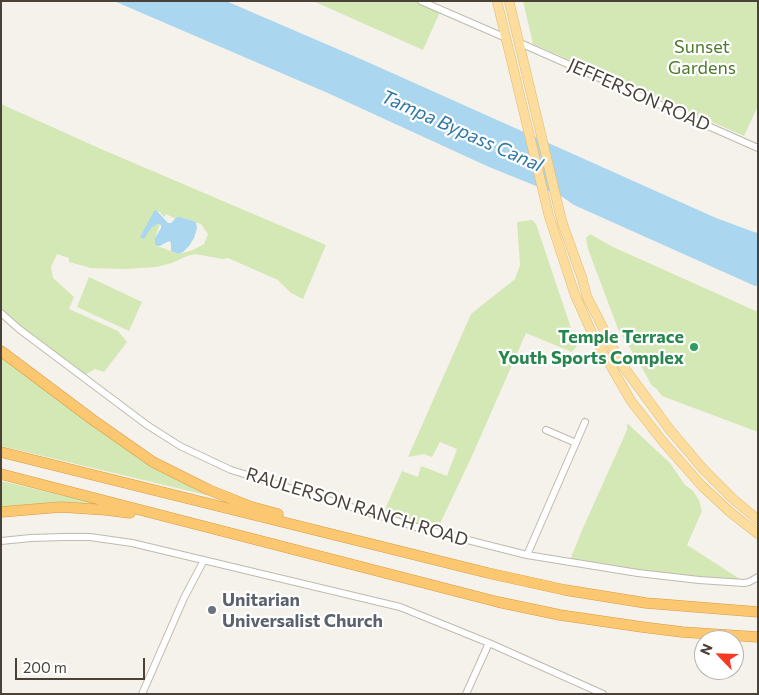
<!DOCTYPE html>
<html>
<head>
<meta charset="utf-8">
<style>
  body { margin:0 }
  #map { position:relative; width:759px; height:695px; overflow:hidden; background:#f5f2eb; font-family:Commissioner,sans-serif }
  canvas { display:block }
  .frame { position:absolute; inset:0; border:2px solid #4a4239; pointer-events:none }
  .north { position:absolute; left:694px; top:630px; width:50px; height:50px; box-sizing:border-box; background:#fff; border:1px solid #b7b3b0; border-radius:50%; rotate:294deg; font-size:14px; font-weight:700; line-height:20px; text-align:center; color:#4a4239 }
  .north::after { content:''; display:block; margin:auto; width:18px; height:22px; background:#f53922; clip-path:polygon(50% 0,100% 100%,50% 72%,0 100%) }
  .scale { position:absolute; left:15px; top:658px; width:130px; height:22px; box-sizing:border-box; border:2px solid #4a4239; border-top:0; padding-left:6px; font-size:15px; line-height:18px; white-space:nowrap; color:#4a4239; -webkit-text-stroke:4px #fff; paint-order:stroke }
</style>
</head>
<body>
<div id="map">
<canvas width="759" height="695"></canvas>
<div class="frame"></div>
<div class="north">N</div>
<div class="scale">200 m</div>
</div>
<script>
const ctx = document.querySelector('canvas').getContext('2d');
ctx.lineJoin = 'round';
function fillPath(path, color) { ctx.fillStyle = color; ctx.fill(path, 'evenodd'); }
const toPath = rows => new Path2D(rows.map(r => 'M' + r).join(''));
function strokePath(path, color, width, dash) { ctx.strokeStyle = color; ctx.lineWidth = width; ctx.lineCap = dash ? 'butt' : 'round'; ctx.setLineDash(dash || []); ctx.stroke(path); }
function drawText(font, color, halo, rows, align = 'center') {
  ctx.font = font + ' Commissioner,sans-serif'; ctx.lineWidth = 4.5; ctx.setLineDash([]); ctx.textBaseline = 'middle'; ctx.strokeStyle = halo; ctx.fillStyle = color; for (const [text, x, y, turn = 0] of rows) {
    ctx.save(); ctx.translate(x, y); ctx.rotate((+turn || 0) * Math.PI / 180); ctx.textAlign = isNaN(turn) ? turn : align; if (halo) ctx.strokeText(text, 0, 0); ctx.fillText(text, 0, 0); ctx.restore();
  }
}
fillPath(toPath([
  [313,1,416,1,440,12,423,50],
  [523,1,758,1,758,106,744,136,533,44],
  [1,104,101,149,326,245,303,299,291,293,278,280,228,258,222,259,195,254,187,256,172,263,156,267,126,269,91,268,69,262,69,258,57,254,51,267,53,278,74,297,69,309,118,331,127,342,104,372,95,369,85,375,21,328,1,310],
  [159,211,164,217,166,214,176,219,180,217,201,224,208,234,204,244,193,250,179,254,157,246,155,238,160,224,155,225,151,228],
  [532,220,536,224,577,346,572,352,526,333,472,456,437,530,383,514,402,471,418,477,421,466,447,476,457,449,440,442,432,457,424,454,408,457,471,314,515,279,520,265,517,222],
  [590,234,613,247,758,312,758,432,662,396,656,388,652,386,641,366,618,329,588,249,586,238],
  [89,277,142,302,129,331,77,307],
  [1,356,141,460,206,495,1,446],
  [627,423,670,463,685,485,693,491,699,500,702,511,687,545,743,581,638,571,570,560,583,528,627,430],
  [1,481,82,500,102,505,1,509]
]), '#d3e8b5');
fillPath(toPath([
  [114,1,226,1,363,60,716,218,754,232,758,233,758,285,755,286,574,205,561,196,489,167,330,94],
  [156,210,168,223,171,223,177,217,180,217,196,222,197,228,194,238,189,246,183,252,179,254,171,251,171,243,169,241,160,246,157,246,155,244,155,238,161,228,161,225,158,224,151,228,144,239,140,237,154,211]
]), '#aad6f0');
const minor = toPath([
  [421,1,506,38],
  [520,43,758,148],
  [1,313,19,329,147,425,180,446,231,470,416,527,527,555,638,573,699,580,744,583,749,582,758,577],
  [546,430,576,443],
  [1,541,31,538,64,537,90,537,132,543,400,607,489,643,603,694],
  [527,555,585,422],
  [142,694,184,598,204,560],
  [466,694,489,643]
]);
const major = toPath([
  [497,1,549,216,575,295,593,335,631,401,664,443,702,486,730,512,758,534],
  [509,1,562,222,582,278,587,297,597,316,620,362,670,430,704,470,733,499,758,520]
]);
const highway = toPath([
  [1,351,93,420,153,462,209,490,252,507,278,514],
  [1,452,488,573,565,590,646,603,758,612],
  [1,474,498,602,560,615,642,627,682,632,758,637],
  [1,512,61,507,106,510,130,513]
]);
strokePath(minor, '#c1b9ae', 8);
strokePath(major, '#e2ba6c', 10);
strokePath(highway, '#db9b40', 11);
strokePath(minor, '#fff', 6);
strokePath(major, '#fcdd9d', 9);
strokePath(highway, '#fbc771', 10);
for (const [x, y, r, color] of [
  [694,347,5,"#2e9e5b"],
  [212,610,5,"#6b7280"]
]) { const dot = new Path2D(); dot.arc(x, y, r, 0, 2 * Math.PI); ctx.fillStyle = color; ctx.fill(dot); strokePath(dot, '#fff', 2); }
drawText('18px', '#4e7b2c', '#fff', [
  ["Sunset",702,47],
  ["Gardens",702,68]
]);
drawText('18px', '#4a4239', '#fff', [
  ["JEFFERSON ROAD",639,95,24],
  ["RAULERSON RANCH ROAD",357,507,17]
]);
drawText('bold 18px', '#27864d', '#fff', [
  ["Temple Terrace",684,337],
  ["Youth Sports Complex",684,358]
], 'right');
drawText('bold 18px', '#5b616d', '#fff', [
  ["Unitarian",222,600],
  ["Universalist Church",222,621]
], 'left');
drawText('italic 19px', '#3078a5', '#fff', [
  ["Tampa Bypass Canal",462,131,24]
]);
</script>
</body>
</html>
